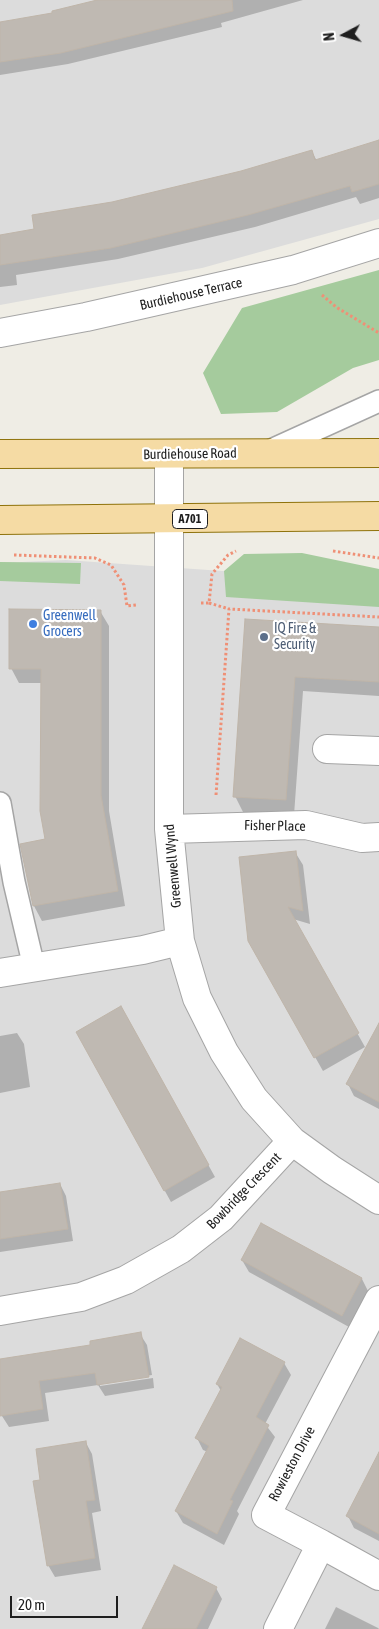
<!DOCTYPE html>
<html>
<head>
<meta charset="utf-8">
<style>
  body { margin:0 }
  #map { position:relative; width:379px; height:1629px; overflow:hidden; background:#efede5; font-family:"Asap Condensed",sans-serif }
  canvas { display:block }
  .north { position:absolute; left:319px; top:10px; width:50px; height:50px; -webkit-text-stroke:4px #fff; paint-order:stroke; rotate:264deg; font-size:14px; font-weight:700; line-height:20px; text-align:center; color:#1e1e1e }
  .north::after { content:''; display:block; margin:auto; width:18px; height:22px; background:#1e1e1e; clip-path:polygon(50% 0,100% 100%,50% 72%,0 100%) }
  .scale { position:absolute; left:10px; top:1596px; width:108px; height:22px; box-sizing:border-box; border:2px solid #1e1e1e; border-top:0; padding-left:6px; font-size:15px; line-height:18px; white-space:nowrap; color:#1e1e1e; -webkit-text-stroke:4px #fff; paint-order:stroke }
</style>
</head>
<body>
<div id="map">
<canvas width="379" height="1629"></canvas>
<div class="north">N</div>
<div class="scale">20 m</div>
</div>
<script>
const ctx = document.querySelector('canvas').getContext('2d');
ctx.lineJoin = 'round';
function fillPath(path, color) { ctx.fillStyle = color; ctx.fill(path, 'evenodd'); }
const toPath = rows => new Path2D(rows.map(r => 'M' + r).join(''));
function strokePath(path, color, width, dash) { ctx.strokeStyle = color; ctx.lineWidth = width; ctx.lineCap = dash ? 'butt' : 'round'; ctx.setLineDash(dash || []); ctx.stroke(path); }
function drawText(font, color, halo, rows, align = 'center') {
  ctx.font = font + ' "Asap Condensed",sans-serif'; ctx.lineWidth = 4.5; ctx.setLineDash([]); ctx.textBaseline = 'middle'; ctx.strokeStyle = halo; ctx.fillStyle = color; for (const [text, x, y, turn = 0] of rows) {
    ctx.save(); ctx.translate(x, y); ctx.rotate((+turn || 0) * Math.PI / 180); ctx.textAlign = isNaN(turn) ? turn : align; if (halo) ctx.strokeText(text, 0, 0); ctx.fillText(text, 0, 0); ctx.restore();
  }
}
fillPath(toPath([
  [0,0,379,0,379,219,202,268,0,305],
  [66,560,379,582,379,1629,0,1629,0,563]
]), '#dcdcdc');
fillPath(toPath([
  [379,270,379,360,353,368,277,412,221,414,203,373,242,308],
  [302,553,379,569,379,607,226,597,224,571,244,554],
  [0,562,81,563,80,584,0,581]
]), '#a5cb9d');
fillPath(toPath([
  [103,0,303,0,221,23,222,27,68,64,0,75,0,23,54,14],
  [379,142,379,198,360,204,356,197,255,227,118,259,16,275,17,285,0,287,0,236,36,230,112,203,241,172,312,152,317,161],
  [100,611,109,626,109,811,125,906,42,921,34,906,47,840,43,683,19,683,11,668],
  [246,620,379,629,379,696,303,691,294,815,243,812,235,796],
  [295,852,303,865,310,924,293,919,365,1047,323,1071,249,940],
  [121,1008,215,1177,171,1202,77,1032],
  [17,1033,24,1044,30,1087,0,1093,0,1036],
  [379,1042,379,1109,354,1096,348,1084],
  [60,1184,66,1196,73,1241,0,1252,0,1193],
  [262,1224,362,1279,368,1291,349,1327,249,1272,242,1260],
  [140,1334,147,1345,152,1375,100,1383,100,1386,153,1378,154,1388,105,1396,98,1385,45,1393,49,1421,9,1427,2,1416,0,1403,0,1361,92,1346],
  [284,1363,291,1375,265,1424,275,1437,237,1511,239,1514,224,1545,183,1523,176,1511,208,1452,203,1450,197,1438,221,1391,217,1384],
  [86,1443,92,1454,101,1511,92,1513,101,1570,55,1577,48,1565,42,1481],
  [379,1454,379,1541,354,1528,348,1516],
  [216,1588,222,1599,208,1629,143,1629],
  [336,1607,378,1628,379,1629,325,1629]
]), '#0003');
const building = toPath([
  [97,0,232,0,233,11,61,53,0,62,0,22,52,13,52,11,97,0],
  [379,140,379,184,352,192,350,186,248,215,111,248,0,265,0,235,34,229,32,215,112,202,241,171,312,150,315,160,379,140],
  [9,609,101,610,101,795,118,891,33,906,20,844,45,839,40,811,41,669,9,669,9,609],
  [245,619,379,627,379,682,295,677,286,800,233,797,245,619],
  [296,851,303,911,288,907,359,1033,314,1058,248,941,239,857,296,851],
  [121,1006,209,1165,164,1191,76,1032,121,1006],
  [379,1023,379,1102,346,1084,379,1023],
  [60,1183,68,1229,0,1239,0,1192,60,1183],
  [261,1223,362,1278,342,1316,241,1260,261,1223],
  [141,1332,149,1377,97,1385,95,1373,39,1381,43,1409,0,1416,0,1359,90,1345,90,1341,141,1332],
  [240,1338,285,1362,256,1417,269,1425,230,1500,233,1501,217,1534,175,1511,209,1446,195,1438,222,1387,216,1384,240,1338],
  [86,1441,95,1500,86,1501,95,1558,47,1566,33,1481,40,1480,36,1449,86,1441],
  [379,1452,379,1534,346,1516,379,1452],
  [174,1565,217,1587,196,1629,142,1629,174,1565]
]);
fillPath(building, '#bfb9b2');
strokePath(building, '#bfb5a9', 1);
const service = toPath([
  [269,451,379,401],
  [0,803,14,882,34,967]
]);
const minor = toPath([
  [0,333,86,317,293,270,379,243],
  [169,454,169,829,180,941,197,998,224,1052,254,1099,292,1141,332,1170,379,1200],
  [327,749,379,751],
  [169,829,306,825,362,838,379,837],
  [0,973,143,950,180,941],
  [0,1311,81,1297,126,1280,181,1249,221,1218,292,1141],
  [321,1544,379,1576],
  [278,1629,321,1544,266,1515,379,1300]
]);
const primary = toPath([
  [0,454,379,453],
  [0,520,379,516]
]);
strokePath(service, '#a5a5a5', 24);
strokePath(minor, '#a5a5a5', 30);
strokePath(primary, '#8e720b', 30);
strokePath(toPath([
  [322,295,336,307,379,333],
  [333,551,379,558],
  [14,555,95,558,111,565,124,585,127,606,137,605],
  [201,603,209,603,212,574,228,555,236,551],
  [209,603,229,609],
  [216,795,229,609,379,617]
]), '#ef9076', 3, [2.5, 2.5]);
strokePath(service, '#fff', 21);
strokePath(minor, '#fff', 28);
strokePath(primary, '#f5dba4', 28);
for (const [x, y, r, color] of [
  [33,624,5,"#3f7fe0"],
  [264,637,5,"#5c6f8a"]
]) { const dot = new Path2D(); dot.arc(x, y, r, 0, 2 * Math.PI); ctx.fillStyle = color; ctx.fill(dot); strokePath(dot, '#fff', 2); }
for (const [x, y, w] of [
  [190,519,35]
]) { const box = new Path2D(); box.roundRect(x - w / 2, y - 9.5, w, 19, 4); ctx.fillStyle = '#fff'; ctx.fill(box); strokePath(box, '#1e1e1e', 1); }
drawText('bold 12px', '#1e1e1e', null, [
  ["A701",190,519]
]);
drawText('14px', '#1e1e1e', '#fff', [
  ["Burdiehouse Terrace",191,294,-13],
  ["Burdiehouse Road",190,454,-1],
  ["Fisher Place",275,826,1],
  ["Greenwell Wynd",173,866,-95],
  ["Bowbridge Crescent",244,1191,-46],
  ["Rowieston Drive",292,1464,-62]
]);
drawText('14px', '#366cbe', '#fff', [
  ["Greenwell",43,616],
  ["Grocers",43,632]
], 'left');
drawText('14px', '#4e5e75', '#fff', [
  ["IQ Fire &",274,629],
  ["Security",274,645]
], 'left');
</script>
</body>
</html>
